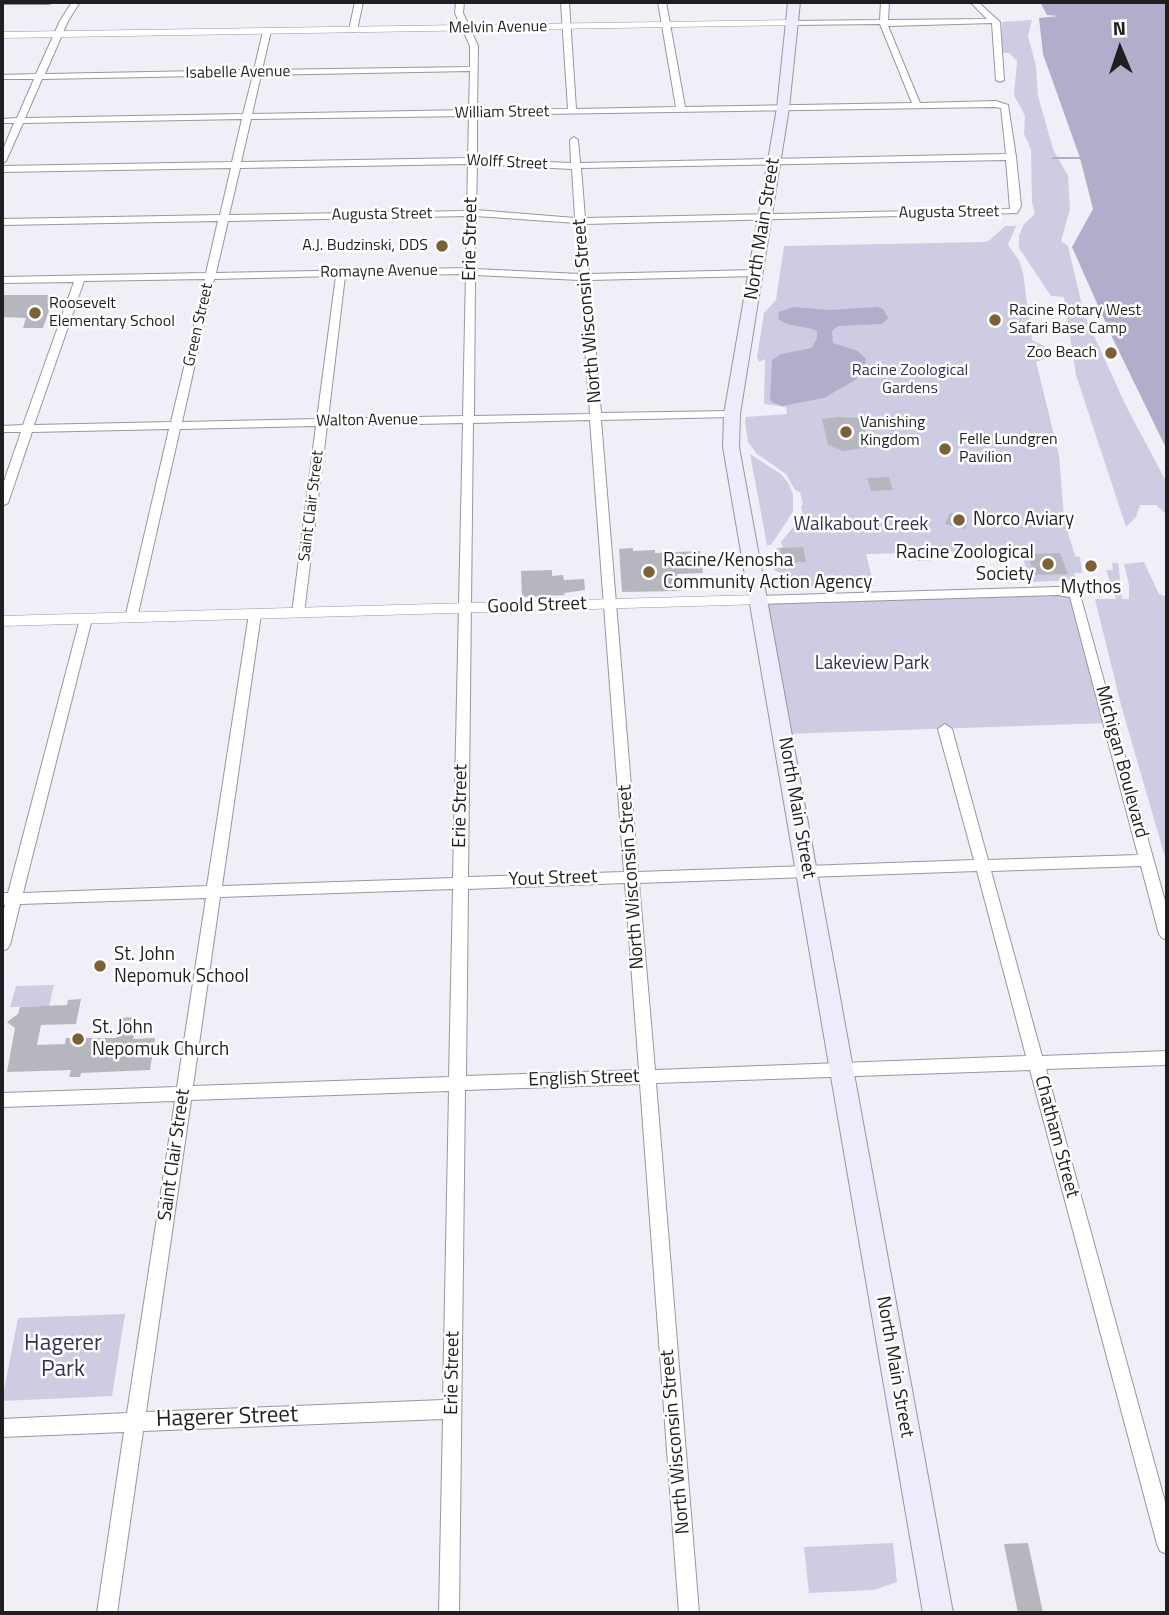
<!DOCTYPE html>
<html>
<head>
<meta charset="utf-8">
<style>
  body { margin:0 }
  #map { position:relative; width:1169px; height:1615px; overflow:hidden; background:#f0eff8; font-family:"Titillium Web",sans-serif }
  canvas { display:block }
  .frame { position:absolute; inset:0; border:4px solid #1f1e21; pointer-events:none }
  .north { position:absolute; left:1085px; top:14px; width:70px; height:70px; -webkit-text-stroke:5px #fff; paint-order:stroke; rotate:358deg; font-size:19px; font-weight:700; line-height:28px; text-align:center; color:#1f1e21 }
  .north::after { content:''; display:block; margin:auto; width:24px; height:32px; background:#1f1e21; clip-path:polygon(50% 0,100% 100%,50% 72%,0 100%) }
</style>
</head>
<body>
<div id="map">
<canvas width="1169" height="1615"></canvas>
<div class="frame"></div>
<div class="north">N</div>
</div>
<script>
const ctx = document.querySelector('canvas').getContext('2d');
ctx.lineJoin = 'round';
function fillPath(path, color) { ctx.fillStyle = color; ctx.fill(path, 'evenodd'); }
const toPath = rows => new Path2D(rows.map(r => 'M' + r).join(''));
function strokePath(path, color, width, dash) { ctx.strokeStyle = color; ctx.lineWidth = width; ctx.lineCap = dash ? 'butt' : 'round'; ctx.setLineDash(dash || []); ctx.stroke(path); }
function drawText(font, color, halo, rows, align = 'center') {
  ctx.font = font + ' "Titillium Web",sans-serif'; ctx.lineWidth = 5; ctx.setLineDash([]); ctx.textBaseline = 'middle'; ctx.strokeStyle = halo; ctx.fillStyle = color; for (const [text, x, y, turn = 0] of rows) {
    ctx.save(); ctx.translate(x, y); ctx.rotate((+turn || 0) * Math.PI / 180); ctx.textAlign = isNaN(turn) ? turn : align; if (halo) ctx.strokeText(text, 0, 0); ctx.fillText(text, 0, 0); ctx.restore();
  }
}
fillPath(toPath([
  [1032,20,1028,36,1036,66,1038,96,1053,149,1068,176,1070,209,1061,241,1068,246,1084,314,1127,408,1167,483,1167,515,1156,505,1140,505,1136,517,1126,527,1076,375,1064,297,1051,296,1019,248,1019,236,1024,224,1035,214,1032,203,1031,149,1024,134,1025,116,1014,95,1017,61,1009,53,1002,53,1002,22],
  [1005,226,1016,226,1008,245,1019,260,1023,273,1032,340,1044,346,1047,358,1036,362,1059,455,1064,519,1075,556,1080,557,1082,573,1074,573,1077,580,1031,582,1020,550,932,552,933,561,917,561,915,553,866,554,874,586,812,588,774,570,771,555,777,548,783,547,781,542,798,521,804,521,801,506,803,505,800,492,795,490,786,474,757,454,748,442,745,422,746,417,787,414,786,407,764,404,765,359,759,362,757,357,764,313,776,300,784,246,984,242,990,240],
  [750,454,781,474,789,484,793,495,793,512,771,545,767,545],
  [1144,562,1159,594,1167,597,1167,864,1121,705,1095,599,1116,599,1106,570,1113,570,1112,563,1118,563,1119,569,1122,599,1129,599,1129,585,1124,564],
  [1072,592,1110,723,783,734,758,600],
  [54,985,49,1006,10,1007,16,986],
  [125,1314,112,1396,2,1401,18,1318],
  [893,1543,897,1582,874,1590,809,1593,804,1547]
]), '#cecce3');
fillPath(toPath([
  [1040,2,1167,2,1167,450,1112,337,1072,247,1093,209,1080,158,1043,54,1039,18,1059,16,1047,15],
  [793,307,830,310,877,307,883,309,888,318,882,324,838,326,832,331,833,343,858,351,866,359,864,369,855,380,824,398,782,406,772,402,770,398,772,360,781,354,812,348,817,338,817,331,813,329,787,324,778,319,779,312]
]), '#b1adcb');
strokePath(toPath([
  [1053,158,1080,158]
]), '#b1adcb', 2);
fillPath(toPath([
  [2,295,54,295,43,328,23,328,26,318,2,317],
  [839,417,862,418,870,447,843,451,828,445,822,419],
  [889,477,893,490,871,491,867,478],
  [950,513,969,518,965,529,945,524],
  [803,547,806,562,783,563,780,548],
  [633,548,633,551,655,550,655,553,700,551,703,573,677,574,680,591,622,592,619,549],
  [1060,553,1068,574,1035,575,1027,554],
  [552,570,552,576,563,575,564,580,584,579,585,590,564,593,565,595,522,597,521,571],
  [81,999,76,1024,41,1025,37,1045,65,1044,66,1038,116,1038,120,1018,137,1017,133,1039,155,1038,150,1070,81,1073,80,1077,69,1077,71,1070,7,1072,15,1028,7,1022,18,1014,20,1007,67,1005,68,1000],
  [1028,1543,1043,1613,1018,1613,1004,1544]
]), '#b6b6be');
const minor = toPath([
  [2,2,53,2,49,4,2,4,2,2],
  [72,2,80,2,68,21,45,74,254,70,263,31,267,29,271,31,262,70,470,67,470,46,455,13,456,2,464,2,463,13,478,46,477,110,568,109,561,2,569,2,576,109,676,107,658,2,666,2,685,107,912,103,880,24,793,25,790,25,790,21,880,20,881,2,889,2,888,20,987,19,970,2,978,2,1000,22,1004,80,1000,82,996,80,992,23,888,26,920,103,996,101,1008,105,1016,157,1021,206,1017,213,585,224,589,274,755,270,760,273,755,276,590,280,601,413,732,411,737,414,732,417,601,420,638,872,974,860,938,729,945,724,952,729,988,860,1138,855,1070,597,1058,595,758,604,752,600,758,596,1058,587,1079,591,1167,908,1167,940,1162,938,1159,934,1141,866,991,871,1042,1056,1167,1051,1167,1065,1046,1069,1167,1509,1167,1554,1160,1551,1157,1544,1030,1070,656,1083,699,1613,679,1613,640,1084,465,1090,459,1613,439,1613,443,1419,143,1431,117,1613,97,1613,124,1432,2,1437,2,1419,127,1413,175,1101,2,1107,2,1093,177,1087,206,898,20,904,10,945,7,949,2,951,2,917,5,905,2,905,2,893,8,893,80,619,86,615,92,619,23,893,207,886,249,614,255,610,261,614,222,886,453,878,463,423,327,426,304,613,298,617,292,613,316,426,180,429,137,618,131,622,125,618,169,429,32,432,8,503,2,506,2,487,21,432,2,432,2,426,23,425,74,282,2,283,2,277,206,273,218,221,2,225,2,219,220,215,231,168,2,172,2,166,232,162,242,119,23,123,6,161,2,164,2,152,14,123,2,123,2,119,17,118,34,79,2,79,2,75,36,74,60,21,72,2],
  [470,71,469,110,252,114,261,75,470,71],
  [253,75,243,114,25,118,42,79,253,75],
  [995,107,1001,108,1006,154,580,163,578,140,574,137,570,140,571,163,477,159,477,115,995,107],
  [469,116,468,158,241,162,251,119,469,116],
  [1006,160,1010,209,585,218,581,168,1006,160],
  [468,164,467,211,229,215,240,168,468,164],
  [477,164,572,169,575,218,476,210,477,164],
  [467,216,466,268,216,273,228,221,467,216],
  [476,216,576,223,580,274,475,269,476,216],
  [466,274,463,416,328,419,345,276,466,274],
  [475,275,580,280,590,414,474,416,475,275],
  [336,276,317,419,182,422,214,279,336,276],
  [205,279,171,422,34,425,84,281,205,279],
  [590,420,624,872,468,877,473,423,590,420],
  [977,871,1026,1056,655,1070,639,883,977,871],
  [625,883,639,1070,466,1076,468,889,625,883],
  [453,889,449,1077,193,1086,220,897,453,889],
  [449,1091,443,1400,146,1412,191,1100,449,1091],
  [355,2,363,2,357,30,353,32,349,30,355,2]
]);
const tertiary = toPath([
  [793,20,798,23,796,25,2,38,2,32,793,20],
  [758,595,766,600,763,604,2,626,2,616,758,595]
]);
const secondary = toPath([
  [788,2,800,2,789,108,740,414,739,447,953,1613,923,1613,723,447,724,414,777,108,788,2]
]);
strokePath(minor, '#98979f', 2);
strokePath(tertiary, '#98979f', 1);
strokePath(secondary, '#98979f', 2);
fillPath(minor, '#fff');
fillPath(tertiary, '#fff');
fillPath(secondary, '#edecfa');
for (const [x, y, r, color] of [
  [442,246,7,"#7c6133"],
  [35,313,7,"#7c6133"],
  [995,320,7,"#7c6133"],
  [1111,353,7,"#7c6133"],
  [846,432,7,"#7c6133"],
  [945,449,7,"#7c6133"],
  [959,520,7,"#7c6133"],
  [1048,564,7,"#7c6133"],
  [1091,566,7,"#7c6133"],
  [649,572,7,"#7c6133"],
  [100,966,7,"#7c6133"],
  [78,1039,7,"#7c6133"]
]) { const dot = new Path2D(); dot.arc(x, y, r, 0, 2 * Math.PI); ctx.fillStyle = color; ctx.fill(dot); strokePath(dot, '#fff', 2.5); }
drawText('16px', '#1f1e21', '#fff', [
  ["Melvin Avenue",498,28,-1],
  ["Isabelle Avenue",238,73,-1],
  ["William Street",502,113,-1],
  ["Wolff Street",507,163,3],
  ["Augusta Street",949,213,-1],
  ["Augusta Street",382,215,-1],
  ["Romayne Avenue",379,272,-1],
  ["Green Street",199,325,-77],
  ["Walton Avenue",367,421,-1],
  ["Saint Clair Street",312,506,-83]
]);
drawText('16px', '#1f1e21', '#fff', [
  ["A.J. Budzinski, DDS",428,246,"right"],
  ["Roosevelt",49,304],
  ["Elementary School",49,322],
  ["Racine Rotary West",1009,311],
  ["Safari Base Camp",1009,329],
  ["Zoo Beach",1097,353,"right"],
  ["Vanishing",860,423],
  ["Kingdom",860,441],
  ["Felle Lundgren",959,440],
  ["Pavilion",959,458]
], 'left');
drawText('16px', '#362f59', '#fff', [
  ["Racine Zoological",910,371],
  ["Gardens",910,389]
]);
drawText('19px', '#1f1e21', '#fff', [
  ["North Main Street",763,229,-81],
  ["Erie Street",471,239,-89],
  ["North Wisconsin Street",588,311,-95],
  ["Goold Street",537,606,-2],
  ["Michigan Boulevard",1121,762,75],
  ["Erie Street",461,806,-89],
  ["North Main Street",796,808,80],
  ["North Wisconsin Street",632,877,-94],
  ["Yout Street",553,879,-2],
  ["English Street",584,1079,-2],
  ["Chatham Street",1056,1137,75],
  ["Saint Clair Street",175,1155,-82],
  ["North Main Street",894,1367,80],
  ["Erie Street",453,1373,-89],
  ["North Wisconsin Street",676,1442,-95]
]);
drawText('19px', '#1f1e21', '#fff', [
  ["Norco Aviary",973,520],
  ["Racine Zoological",1034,553,"right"],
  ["Society",1034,575,"right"],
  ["Racine/Kenosha",663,561],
  ["Community Action Agency",663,583],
  ["Mythos",1091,588,"center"],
  ["St. John",114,955],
  ["Nepomuk School",114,977],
  ["St. John",92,1028],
  ["Nepomuk Church",92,1050]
], 'left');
drawText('19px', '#362f59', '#fff', [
  ["Walkabout Creek",861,525],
  ["Lakeview Park",872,664]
]);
drawText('23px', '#362f59', '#fff', [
  ["Hagerer",63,1344],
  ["Park",63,1370]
]);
drawText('23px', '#1f1e21', '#fff', [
  ["Hagerer Street",227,1418,-2]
]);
</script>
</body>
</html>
